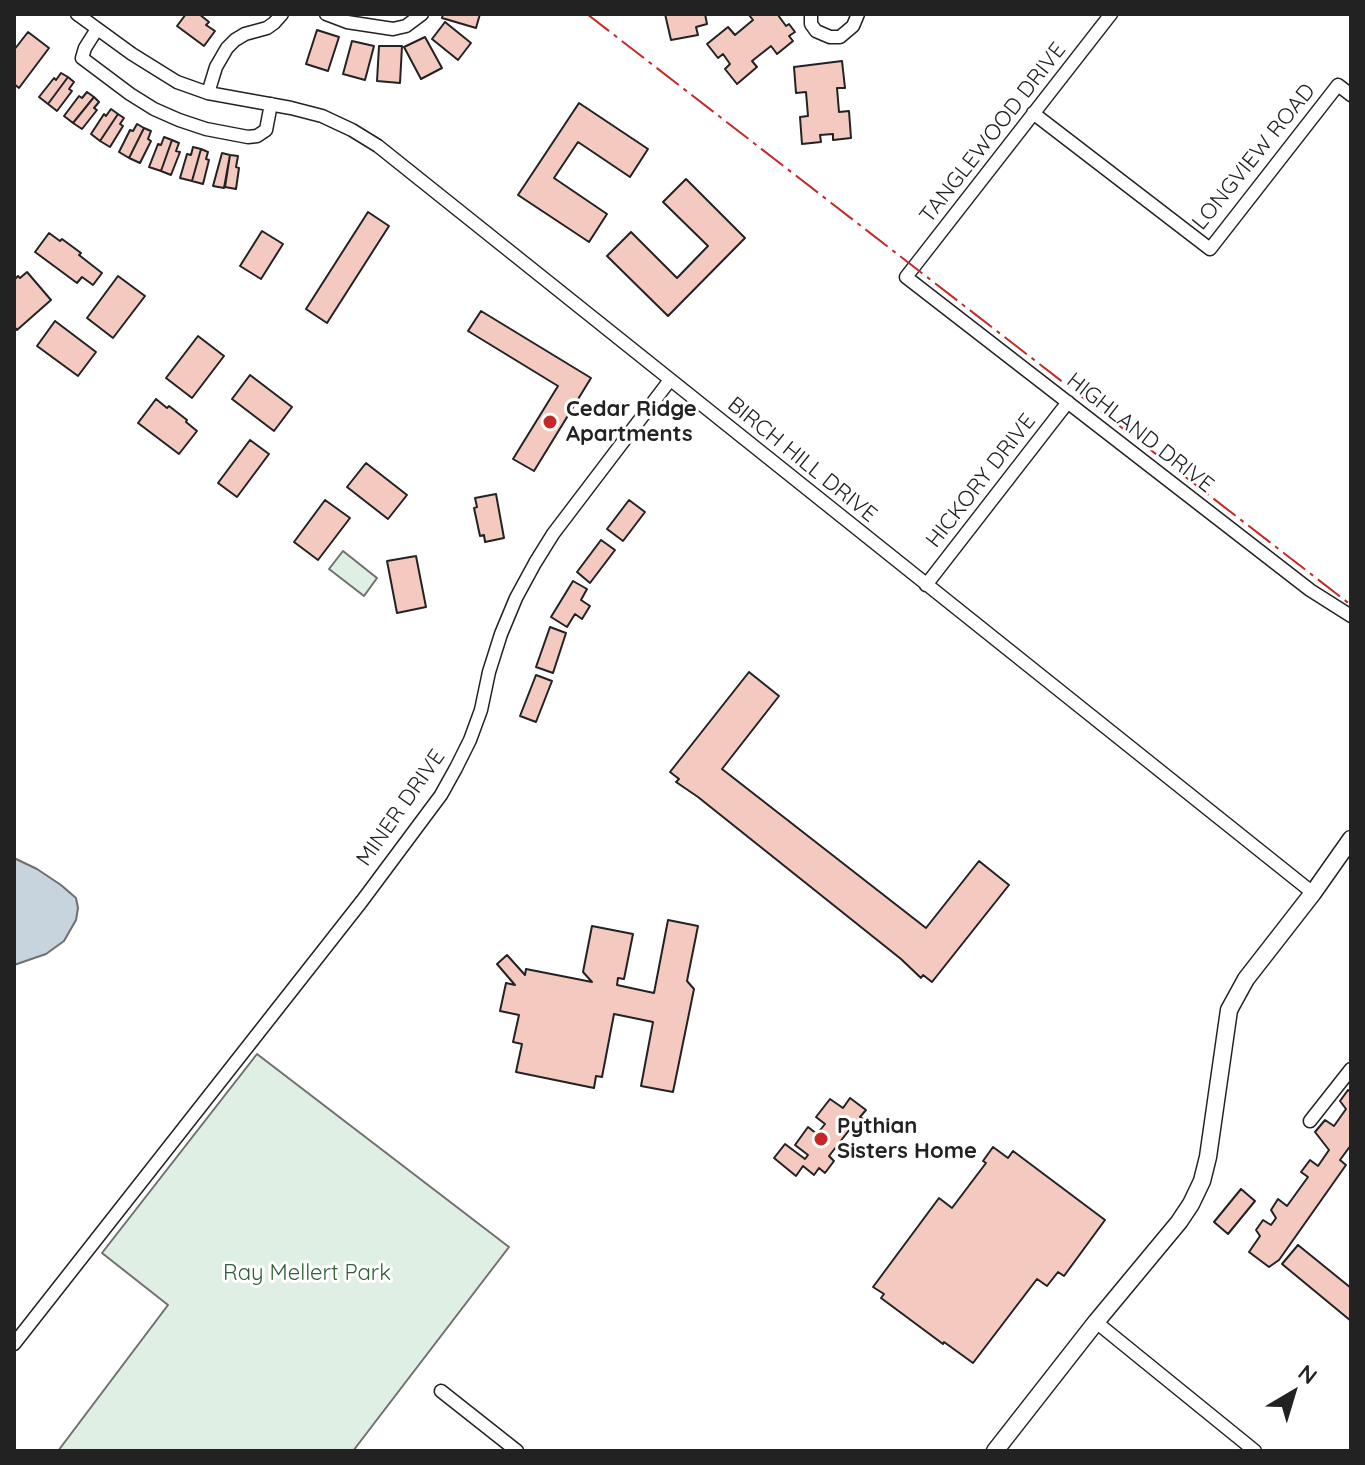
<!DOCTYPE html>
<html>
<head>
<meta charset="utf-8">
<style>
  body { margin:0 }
  #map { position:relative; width:1365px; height:1465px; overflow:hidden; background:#fff; font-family:Quicksand,sans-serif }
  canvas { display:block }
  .frame { position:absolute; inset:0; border:16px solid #222; pointer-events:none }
  .north { position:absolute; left:1253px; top:1353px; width:80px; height:80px; -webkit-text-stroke:6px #fff; paint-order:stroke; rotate:38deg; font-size:22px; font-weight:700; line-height:32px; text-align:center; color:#222 }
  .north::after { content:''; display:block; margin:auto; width:28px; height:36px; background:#222; clip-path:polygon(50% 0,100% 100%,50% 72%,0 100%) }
</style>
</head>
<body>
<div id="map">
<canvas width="1365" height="1465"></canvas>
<div class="frame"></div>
<div class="north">N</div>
</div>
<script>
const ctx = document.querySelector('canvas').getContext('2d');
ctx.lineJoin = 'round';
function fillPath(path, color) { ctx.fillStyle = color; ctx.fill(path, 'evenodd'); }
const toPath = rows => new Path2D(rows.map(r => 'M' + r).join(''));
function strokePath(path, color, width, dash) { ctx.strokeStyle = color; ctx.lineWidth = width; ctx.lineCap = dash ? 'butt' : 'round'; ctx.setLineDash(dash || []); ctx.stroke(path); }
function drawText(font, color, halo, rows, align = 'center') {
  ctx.font = font + ' Quicksand,sans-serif'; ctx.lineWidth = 6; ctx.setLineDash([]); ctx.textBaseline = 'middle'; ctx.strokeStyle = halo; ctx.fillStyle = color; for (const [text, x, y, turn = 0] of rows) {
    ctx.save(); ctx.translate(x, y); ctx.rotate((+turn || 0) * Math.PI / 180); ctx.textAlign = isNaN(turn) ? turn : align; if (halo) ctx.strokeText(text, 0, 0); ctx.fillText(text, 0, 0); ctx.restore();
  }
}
const green = toPath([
  [343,551,377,578,364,596,329,569,343,551],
  [257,1054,509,1247,353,1451,58,1451,168,1305,102,1253,257,1054]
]);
fillPath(green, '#e0efe3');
strokePath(green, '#6f6f6f', 2);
const water = toPath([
  [14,858,37,869,61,885,76,898,78,908,76,920,64,941,46,954,14,965,14,858]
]);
fillPath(water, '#c7d3dd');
strokePath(water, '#6f6f6f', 2);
const building = toPath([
  [186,14,199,14,209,22,206,25,215,31,204,46,177,26,186,14],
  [443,14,480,14,476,28,442,18,443,14],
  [665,14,705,14,707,24,696,27,698,35,671,40,665,14],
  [750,14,779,14,778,15,786,26,789,24,795,32,789,36,793,41,777,54,771,46,752,61,757,67,737,84,725,69,730,64,723,54,718,58,707,44,728,27,735,35,753,20,749,15,750,14],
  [445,22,471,43,458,60,432,39,445,22],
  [317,30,339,37,328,71,306,64,317,30],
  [28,32,49,48,19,88,14,84,14,50,28,32],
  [425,37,442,68,421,79,404,47,425,37],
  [352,41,374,46,365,80,343,74,352,41],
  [379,46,402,46,400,83,377,81,379,46],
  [842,61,845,88,837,88,839,112,849,111,851,138,833,140,833,134,820,135,821,142,802,144,800,117,808,116,806,92,796,93,794,67,842,61],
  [61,73,68,77,48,104,39,97,54,78,56,80,61,73],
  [68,77,74,82,69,89,72,91,57,111,48,104,68,77],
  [87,92,94,97,73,123,64,116,79,96,82,98,87,92],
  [94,97,99,102,94,108,97,110,82,129,73,123,94,97],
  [579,103,648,149,630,177,578,142,554,178,607,214,589,242,518,195,579,103],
  [111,109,118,114,100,141,91,134,104,114,106,116,111,109],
  [118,114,124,118,120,124,123,126,110,147,100,141,118,114],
  [137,124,144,128,129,158,119,152,130,130,133,131,137,124],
  [144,128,151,131,148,139,151,141,140,163,129,158,144,128],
  [164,137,172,140,161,171,149,167,158,144,161,145,164,137],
  [172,140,179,143,176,151,180,152,171,175,161,171,172,140],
  [193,147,201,149,192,181,180,178,187,154,191,155,193,147],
  [201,149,208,152,206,159,209,160,203,184,192,181,201,149],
  [222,153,230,155,224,188,213,186,222,153],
  [230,155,238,156,236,167,239,168,236,189,225,187,230,155],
  [686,179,745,238,668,316,607,256,631,232,677,278,708,246,663,202,686,179],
  [368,212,389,226,327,323,306,309,368,212],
  [262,231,283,244,261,279,240,266,262,231],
  [49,233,60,241,62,239,81,253,79,255,102,273,93,285,82,277,77,283,35,252,49,233],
  [27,272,51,300,17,330,14,326,14,280,18,276,20,278,27,272],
  [118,276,145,296,113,338,87,318,118,276],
  [481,311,591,378,534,471,513,459,558,386,468,331,481,311],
  [55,321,96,352,78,376,37,346,55,321],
  [198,336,224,356,192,398,166,378,198,336],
  [250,375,292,407,274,431,232,399,250,375],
  [156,399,167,408,169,406,187,420,186,422,197,431,179,454,138,423,156,399],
  [250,440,269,454,237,497,218,483,250,440],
  [366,463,407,495,388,519,347,487,366,463],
  [496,494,504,538,485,542,484,535,480,536,474,508,477,507,475,498,496,494],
  [325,500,350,518,318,560,294,542,325,500],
  [629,500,645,512,623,541,607,529,629,500],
  [601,540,615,550,590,583,577,572,601,540],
  [416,556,426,607,397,613,387,561,416,556],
  [573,581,587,589,581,600,590,606,582,619,575,614,567,627,551,617,573,581],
  [550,627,566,633,553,673,536,667,550,627],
  [749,672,779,696,722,769,926,928,979,861,1009,885,932,982,923,975,921,978,901,959,698,797,676,782,679,779,670,772,749,672],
  [536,675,552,681,536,722,520,716,536,675],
  [668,920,698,926,687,981,694,989,673,1092,641,1086,653,1022,614,1014,602,1077,596,1076,594,1088,516,1072,522,1044,513,1042,519,1015,500,1011,506,983,515,985,497,964,507,955,525,975,526,969,592,982,583,972,592,926,633,934,624,979,618,978,617,985,654,993,668,920],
  [1348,1090,1351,1092,1351,1145,1340,1160,1346,1165,1279,1260,1269,1267,1249,1252,1260,1236,1256,1230,1263,1220,1271,1225,1276,1218,1271,1210,1278,1199,1287,1206,1308,1177,1301,1172,1310,1160,1318,1166,1329,1150,1315,1132,1325,1120,1334,1126,1346,1109,1340,1101,1348,1090],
  [850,1098,866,1110,860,1117,865,1120,855,1133,850,1129,829,1156,834,1161,825,1173,819,1168,814,1175,803,1166,796,1176,774,1158,785,1144,805,1159,808,1155,795,1145,808,1127,817,1134,825,1124,816,1117,830,1099,843,1108,850,1098],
  [993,1147,1008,1158,1013,1151,1105,1220,1064,1276,1058,1272,1047,1286,1037,1279,973,1363,944,1342,943,1344,881,1298,884,1294,873,1287,939,1198,952,1208,986,1163,983,1161,993,1147],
  [1241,1189,1255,1201,1228,1234,1214,1222,1241,1189],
  [1298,1245,1351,1288,1351,1321,1282,1264,1298,1245]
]);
fillPath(building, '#f3c9c0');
strokePath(building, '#222', 2);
const minor = toPath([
  [77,14,132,54,177,82,208,93,291,108,322,116,352,130,378,146,1313,893],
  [326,14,347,22,393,29,406,26,422,14],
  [811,14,811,24,816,31,830,37,840,37,853,26,858,14],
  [1111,14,906,277,1310,590,1351,616],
  [97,29,85,48,82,58,130,94,154,109,179,120,206,129,248,137,257,136,266,130,271,104],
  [208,93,216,67,227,48,235,40,245,34,267,28,274,23,282,14],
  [1033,113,1210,249,1338,85,1351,95],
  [926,585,1068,402],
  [1310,1121,1351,1069],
  [1096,1322,1255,1451],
  [14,1344,362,901,441,795,456,768,470,740,481,710,489,672,501,634,516,598,535,563,553,534,670,380],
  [441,1391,517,1451]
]);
const tertiary = toPath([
  [995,1451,1096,1322,1179,1222,1191,1204,1202,1181,1208,1157,1229,1010,1246,979,1313,893,1351,839]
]);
strokePath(minor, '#222', 15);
strokePath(tertiary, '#222', 19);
strokePath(minor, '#fff', 12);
strokePath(tertiary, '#fff', 16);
strokePath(toPath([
  [587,14,1351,605]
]), '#c62828', 2, [28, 6, 4, 6]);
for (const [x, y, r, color] of [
  [550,422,8,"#c62828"],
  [821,1139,8,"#c62828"]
]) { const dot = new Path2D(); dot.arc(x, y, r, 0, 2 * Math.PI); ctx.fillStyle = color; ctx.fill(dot); strokePath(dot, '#fff', 3); }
drawText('22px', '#222', '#fff', [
  ["TANGLEWOOD DRIVE",993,133,-52],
  ["LONGVIEW ROAD",1254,157,-51],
  ["HIGHLAND DRIVE",1140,433,38],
  ["BIRCH HILL DRIVE",802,460,39],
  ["HICKORY DRIVE",981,481,-52],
  ["MINER DRIVE",401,808,-55]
]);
drawText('bold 22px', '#222', '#fff', [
  ["Cedar Ridge",566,409],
  ["Apartments",566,434],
  ["Pythian",837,1126],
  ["Sisters Home",837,1151]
], 'left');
drawText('22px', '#2f5e38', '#fff', [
  ["Ray Mellert Park",307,1273]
]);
</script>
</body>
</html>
